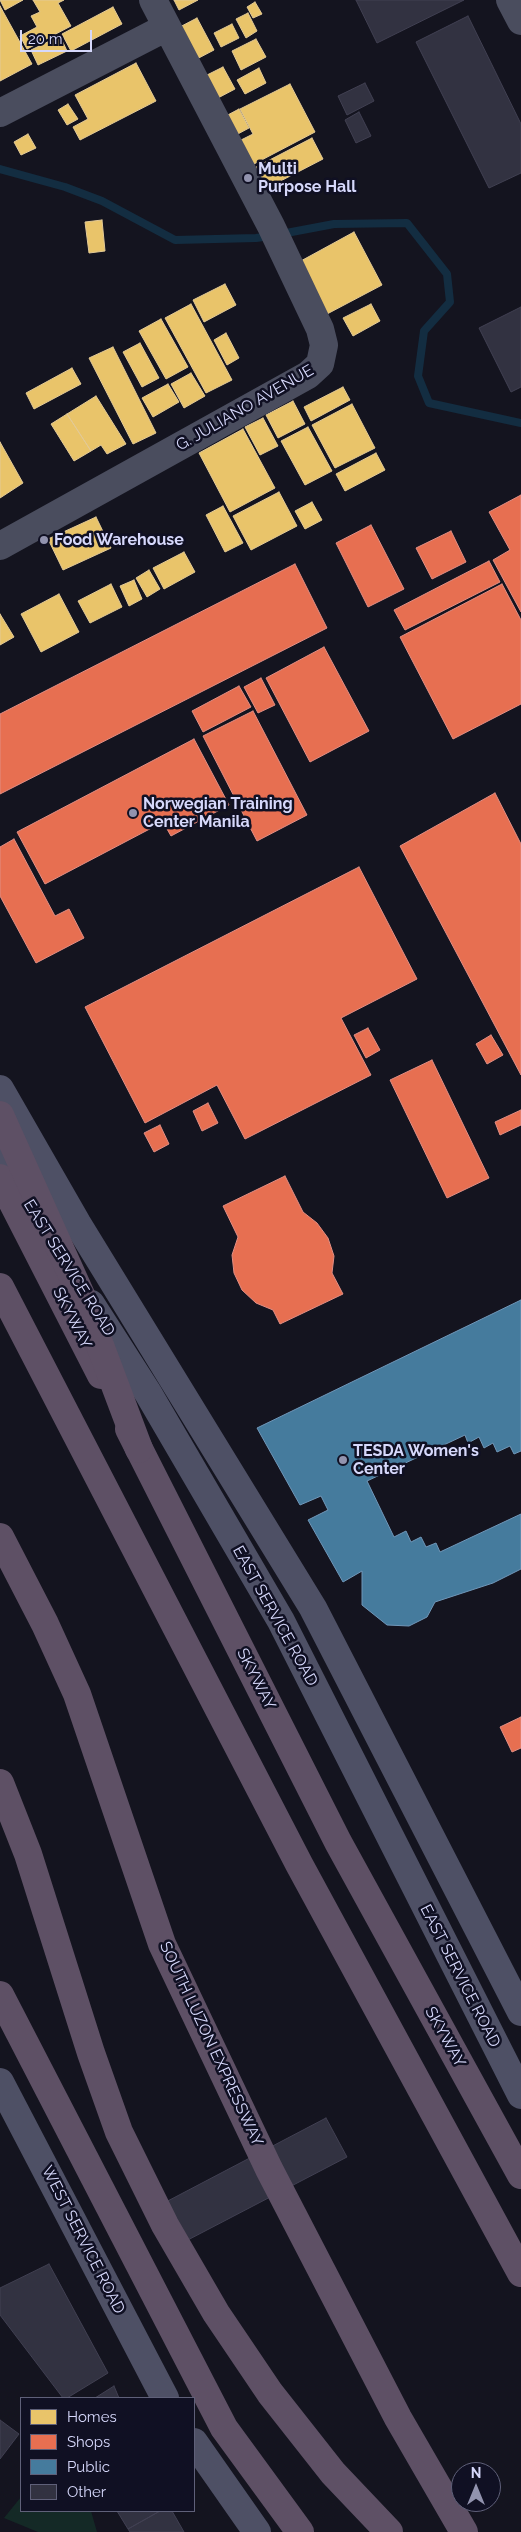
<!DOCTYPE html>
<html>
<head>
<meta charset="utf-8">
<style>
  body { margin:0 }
  #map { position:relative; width:521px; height:2532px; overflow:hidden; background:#14141f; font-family:Raleway,sans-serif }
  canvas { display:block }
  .legend { position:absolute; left:20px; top:2397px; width:175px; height:115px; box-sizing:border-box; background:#101023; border:1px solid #5f6079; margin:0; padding:6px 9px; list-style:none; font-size:15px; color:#d6d8fb }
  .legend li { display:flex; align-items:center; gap:10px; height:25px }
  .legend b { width:25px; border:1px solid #5f6079 }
  .north { position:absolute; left:451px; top:2462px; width:50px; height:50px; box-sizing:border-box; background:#101023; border:1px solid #5f6079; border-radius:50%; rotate:0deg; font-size:14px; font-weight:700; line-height:20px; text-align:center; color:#d6d8fb }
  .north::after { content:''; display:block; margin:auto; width:18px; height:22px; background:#9293ae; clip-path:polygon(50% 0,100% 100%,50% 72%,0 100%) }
  .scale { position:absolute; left:20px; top:30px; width:72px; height:22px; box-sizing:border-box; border:2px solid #d6d8fb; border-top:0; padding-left:6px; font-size:15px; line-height:18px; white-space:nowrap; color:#d6d8fb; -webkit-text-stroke:4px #101023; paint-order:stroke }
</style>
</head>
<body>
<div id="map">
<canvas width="521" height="2532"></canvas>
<ul class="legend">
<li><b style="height:14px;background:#e9c46a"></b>Homes</li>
<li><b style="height:14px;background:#e76f51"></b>Shops</li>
<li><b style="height:14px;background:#457b9d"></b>Public</li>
<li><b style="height:14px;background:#323241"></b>Other</li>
</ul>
<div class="north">N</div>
<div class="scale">20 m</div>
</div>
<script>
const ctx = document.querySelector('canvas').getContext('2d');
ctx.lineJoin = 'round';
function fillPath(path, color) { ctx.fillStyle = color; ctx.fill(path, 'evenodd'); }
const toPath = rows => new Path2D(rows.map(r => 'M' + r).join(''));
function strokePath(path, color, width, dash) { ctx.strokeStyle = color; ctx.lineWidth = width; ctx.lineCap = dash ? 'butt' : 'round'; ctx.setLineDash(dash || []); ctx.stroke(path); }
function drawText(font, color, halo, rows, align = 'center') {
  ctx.font = font + ' Raleway,sans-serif'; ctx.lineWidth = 5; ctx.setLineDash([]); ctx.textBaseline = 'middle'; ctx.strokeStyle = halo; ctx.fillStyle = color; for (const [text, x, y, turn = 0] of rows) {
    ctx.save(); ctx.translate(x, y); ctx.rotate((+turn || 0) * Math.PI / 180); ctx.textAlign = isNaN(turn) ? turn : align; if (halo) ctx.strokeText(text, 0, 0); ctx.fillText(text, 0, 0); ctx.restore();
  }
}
fillPath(toPath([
  [21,2497,21,2511,91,2511,97,2532,38,2532,4,2518]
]), '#142926');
const homes = toPath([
  [0,0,23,0,5,10,0,0],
  [33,0,64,0,58,3,71,26,27,49,20,36,37,27,31,16,40,12,33,0],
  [174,0,198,0,179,10,174,0],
  [255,2,262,14,253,18,247,7,255,2],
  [0,6,32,64,0,81,0,6],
  [113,7,122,24,71,51,62,34,113,7],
  [248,13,257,31,246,38,236,19,248,13],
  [197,18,214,50,193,61,176,29,197,18],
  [232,24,239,38,221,47,214,33,232,24],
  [60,36,67,51,38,65,31,50,60,36],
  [256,39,266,57,241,70,232,51,256,39],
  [136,63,156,101,80,140,73,127,88,119,75,95,136,63],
  [223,67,235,89,216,99,205,76,223,67],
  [259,68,266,83,245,94,237,80,259,68],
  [290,84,315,132,252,165,239,141,253,134,240,109,290,84],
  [68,104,78,119,67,125,58,110,68,104],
  [239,109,249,128,234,136,224,117,239,109],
  [28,134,36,148,21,155,14,142,28,134],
  [312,138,323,159,267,188,256,167,312,138],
  [102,220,105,251,89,253,85,222,102,220],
  [354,232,382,285,327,314,299,262,354,232],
  [225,284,236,305,204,322,193,300,225,284],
  [191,304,232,380,206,393,165,318,191,304],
  [371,304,380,321,353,336,343,318,371,304],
  [161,319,188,367,166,379,139,331,161,319],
  [226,333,239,358,227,365,214,340,226,333],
  [140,343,159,378,142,387,123,352,140,343],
  [113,347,156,433,133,444,89,358,113,347],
  [72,368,81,384,34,409,26,393,72,368],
  [191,373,205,396,184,408,171,384,191,373],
  [168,384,179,402,153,417,142,398,168,384],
  [343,387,350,400,311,421,304,407,343,387],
  [96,396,126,444,107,454,101,445,91,451,67,414,96,396],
  [293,401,305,424,278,438,266,415,293,401],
  [352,404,375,448,335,468,312,425,352,404],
  [67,414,91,451,74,461,51,424,67,414],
  [263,418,278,446,260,455,245,427,263,418],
  [308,427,332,471,305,485,281,441,308,427],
  [243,429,275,488,230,512,199,453,243,429],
  [0,442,23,483,0,498,0,442],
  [376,453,385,470,345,491,336,474,376,453],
  [279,492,297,526,251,550,233,516,279,492],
  [312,502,322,520,305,529,295,511,312,502],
  [223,506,243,543,225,552,206,515,223,506],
  [96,517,111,548,63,570,48,539,96,517],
  [184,552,195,572,164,589,153,568,184,552],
  [149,570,160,589,147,597,136,578,149,570],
  [134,580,142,599,129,606,120,586,134,580],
  [111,584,122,607,90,623,78,601,111,584],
  [59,594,79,632,41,652,21,614,59,594],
  [0,614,14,637,0,645,0,614]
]);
fillPath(homes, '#e9c46a');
strokePath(homes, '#e3ca96', 1);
const shops = toPath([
  [521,495,521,612,493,560,510,550,489,512,521,495],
  [371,525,404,589,368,607,336,543,371,525],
  [451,531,466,562,432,579,416,548,451,531],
  [489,561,500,582,405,630,394,610,489,561],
  [295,564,327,628,0,794,0,714,295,564],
  [502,584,521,620,521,704,453,739,400,637,502,584],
  [324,647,369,731,310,762,266,678,324,647],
  [261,678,275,705,258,713,244,687,261,678],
  [239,686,251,707,203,732,192,711,239,686],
  [253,711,307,815,257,841,203,736,253,711],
  [194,739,229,805,171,836,163,822,45,884,17,832,194,739],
  [495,793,521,844,521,1075,400,846,495,793],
  [14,839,55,916,69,909,84,938,36,963,0,896,0,847,14,839],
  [359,867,417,979,341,1018,371,1075,245,1139,217,1085,145,1123,85,1007,359,867],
  [368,1028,380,1050,366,1058,354,1035,368,1028],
  [491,1035,503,1055,487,1064,476,1044,491,1035],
  [432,1060,489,1178,447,1198,390,1080,432,1060],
  [208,1103,218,1123,202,1131,193,1111,208,1103],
  [521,1110,521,1125,500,1135,495,1122,521,1110],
  [160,1125,169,1144,154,1152,144,1133,160,1125],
  [285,1176,303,1212,317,1223,328,1238,334,1256,332,1273,343,1294,280,1324,273,1310,256,1303,242,1290,234,1273,232,1255,238,1237,223,1206,285,1176],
  [521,1717,521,1748,512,1752,500,1727,521,1717]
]);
fillPath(shops, '#e76f51');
strokePath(shops, '#e28e84', 1);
const public = toPath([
  [521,1300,521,1451,514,1454,510,1446,497,1452,493,1443,484,1448,479,1437,468,1443,465,1435,367,1481,394,1537,406,1531,411,1542,421,1537,426,1547,436,1543,440,1552,521,1514,521,1569,493,1583,435,1602,427,1617,409,1626,387,1625,362,1605,362,1571,343,1582,308,1520,328,1510,321,1496,300,1505,257,1428,521,1300]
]);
fillPath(public, '#457b9d');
strokePath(public, '#7097b9', 1);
strokePath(toPath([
  [0,169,65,187,102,201,175,240,256,238,270,236],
  [281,234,334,224,407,223,447,274,450,302,424,331,418,376,429,403,521,423]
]), '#132d41', 8);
const building = toPath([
  [356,0,464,0,377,43,356,0],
  [468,16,521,124,521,173,489,188,416,42,468,16],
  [365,83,374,101,347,115,338,96,365,83],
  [359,112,371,136,356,143,345,120,359,112],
  [521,307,521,387,511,392,479,328,521,307],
  [326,2118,347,2157,182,2243,162,2204,326,2118],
  [49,2264,108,2373,67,2398,63,2398,0,2315,0,2288,49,2264],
  [114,2386,119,2398,95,2398,114,2386],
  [0,2420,19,2434,0,2459,0,2420],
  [117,2511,160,2511,128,2529,117,2511],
  [160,2511,172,2511,184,2532,130,2532,128,2529,160,2511]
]);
fillPath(building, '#323241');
strokePath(building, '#414052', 1);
strokePath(toPath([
  [510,0,521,21],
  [0,113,167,27],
  [0,546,308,375,320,364,324,345,320,329,271,226,153,0]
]), '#4a4d5e', 28);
strokePath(toPath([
  [0,1089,77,1223,313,1608,521,2012],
  [0,1153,27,1200],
  [91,1304,148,1393,281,1621,521,2095],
  [0,2082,165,2398],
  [194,2442,257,2532]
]), '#4e5065', 28);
strokePath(toPath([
  [0,1178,101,1375],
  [0,1287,299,1864,521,2273],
  [129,1429,338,1842,521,2175],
  [0,1537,45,1624,77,1694,162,1944,269,2169,398,2418,464,2532],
  [0,1783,28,1854,91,2053,119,2132,165,2225,216,2313,270,2393,333,2473,389,2532],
  [0,1995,224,2428,300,2532]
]), '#5e5065', 28);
strokePath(toPath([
  [0,1115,81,1295,139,1449]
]), '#5e5065', 28);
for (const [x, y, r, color] of [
  [248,178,5,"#9293ae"],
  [44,540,5,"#9293ae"],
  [133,813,5,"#9293ae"],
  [343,1460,5,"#9293ae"]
]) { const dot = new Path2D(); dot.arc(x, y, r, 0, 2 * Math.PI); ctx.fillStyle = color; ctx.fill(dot); strokePath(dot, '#101023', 2); }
drawText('bold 16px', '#d6d8fb', '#101023', [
  ["Multi",258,169],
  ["Purpose Hall",258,187],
  ["Food Warehouse",54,540],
  ["Norwegian Training",143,804],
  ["Center Manila",143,822],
  ["TESDA Women's",353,1451],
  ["Center",353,1469]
], 'left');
drawText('16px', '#d6d8fb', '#101023', [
  ["G. JULIANO AVENUE",245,408,-30],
  ["EAST SERVICE ROAD",69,1268,58],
  ["SKYWAY",72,1318,63],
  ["EAST SERVICE ROAD",275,1616,61],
  ["SKYWAY",256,1679,63],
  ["EAST SERVICE ROAD",460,1976,63],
  ["SKYWAY",445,2037,61],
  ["SOUTH LUZON EXPRESSWAY",211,2044,65],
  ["WEST SERVICE ROAD",83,2240,63]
]);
</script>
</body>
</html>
